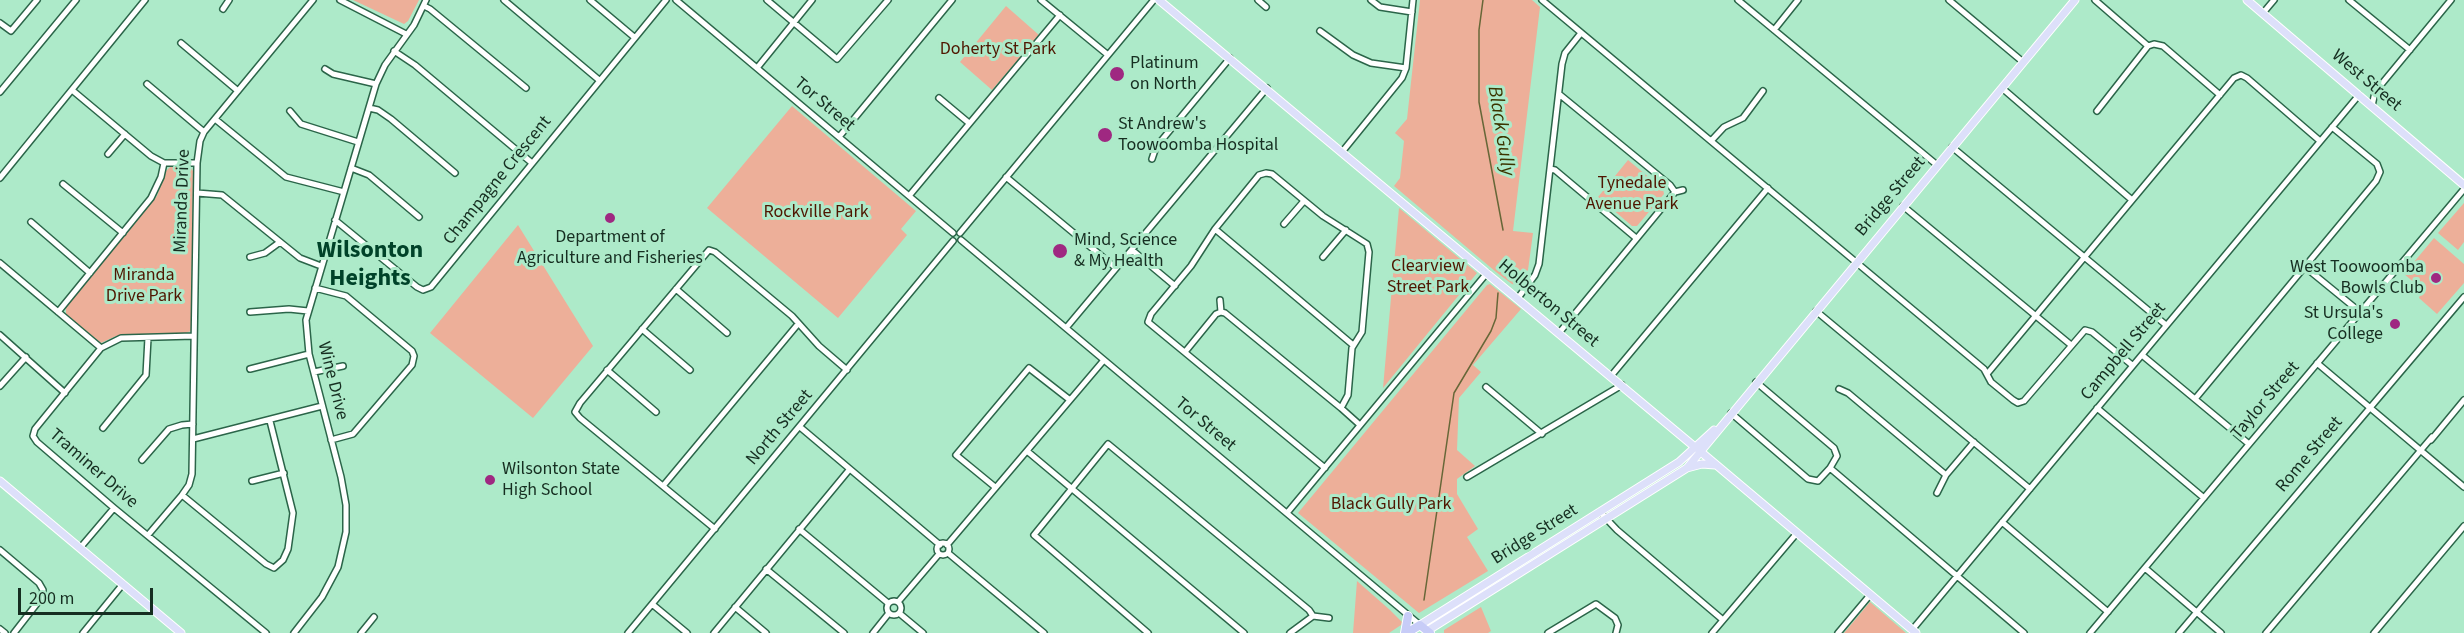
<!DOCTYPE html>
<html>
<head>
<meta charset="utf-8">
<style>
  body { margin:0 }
  #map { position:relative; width:2464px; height:633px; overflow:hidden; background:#adeac9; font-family:"Source Sans 3",sans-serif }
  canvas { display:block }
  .scale { position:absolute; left:18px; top:588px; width:135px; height:27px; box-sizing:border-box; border:3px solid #162e21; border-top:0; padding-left:8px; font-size:18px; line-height:21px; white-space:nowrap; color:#162e21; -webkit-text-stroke:4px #adeac9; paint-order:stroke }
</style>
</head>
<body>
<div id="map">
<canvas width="2464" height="633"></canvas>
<div class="scale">200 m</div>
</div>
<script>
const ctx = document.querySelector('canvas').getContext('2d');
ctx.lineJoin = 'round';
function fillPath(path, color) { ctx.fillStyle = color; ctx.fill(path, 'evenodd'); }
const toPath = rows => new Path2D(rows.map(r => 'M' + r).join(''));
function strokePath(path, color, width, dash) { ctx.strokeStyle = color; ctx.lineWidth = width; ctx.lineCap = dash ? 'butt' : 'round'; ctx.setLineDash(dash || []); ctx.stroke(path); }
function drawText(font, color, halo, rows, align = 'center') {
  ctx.font = font + ' "Source Sans 3",sans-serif'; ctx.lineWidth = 6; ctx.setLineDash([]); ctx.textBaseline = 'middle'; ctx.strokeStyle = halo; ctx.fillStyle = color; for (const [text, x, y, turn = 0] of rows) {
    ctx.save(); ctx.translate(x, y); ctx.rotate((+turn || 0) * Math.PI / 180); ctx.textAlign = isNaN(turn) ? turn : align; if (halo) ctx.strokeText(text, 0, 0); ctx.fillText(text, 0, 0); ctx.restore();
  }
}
fillPath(toPath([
  [353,0,419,0,408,21,404,24],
  [1420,0,1532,0,1540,7,1513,231,1533,233,1528,270,1516,285,1512,284,1496,272,1394,186,1400,178,1404,141,1395,133,1407,119],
  [1006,6,1039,35,992,90,960,62],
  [792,106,916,211,901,229,907,235,838,318,707,208],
  [1628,160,1663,189,1664,194,1637,226,1632,226,1598,197],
  [172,165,190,167,193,171,191,331,183,334,116,336,101,343,66,314,66,307,157,196,166,171],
  [2464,203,2464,242,2458,250,2438,233],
  [1399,208,1477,273,1383,388],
  [518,225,593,346,533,418,430,333],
  [2434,238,2464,264,2464,283,2437,314,2419,298,2422,289,2404,274],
  [1490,284,1521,309,1473,365,1481,372,1459,398,1457,450,1475,466,1457,479,1457,494,1478,529,1467,537,1488,571,1419,613,1298,513,1487,285],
  [1357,581,1390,610,1402,622,1401,625,1389,633,1353,633],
  [1870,602,1906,633,1844,633],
  [1481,607,1491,631,1488,633,1444,633,1444,630]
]), '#edaf99');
strokePath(toPath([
  [1483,0,1479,30,1479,102,1503,230],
  [1424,600,1454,393,1491,331,1496,318,1498,293]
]), '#676738', 1.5);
const minor = toPath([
  [340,0,406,34],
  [504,0,599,80],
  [590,0,634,37],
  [676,0,953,233],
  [767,0,837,59,888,0],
  [1041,0,1108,55],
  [1258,0,1266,7],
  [1371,0,1380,7,1412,12],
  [1542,0,1984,369,1991,382,2013,400,2018,403,2024,401,2085,330,2092,332,2132,365],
  [1738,0,1937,165],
  [1949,0,2023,62],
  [2095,0,2148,46],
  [2349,0,2410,50],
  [424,6,430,9,526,88],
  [223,9,229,0],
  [2263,13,2274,0],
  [0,23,11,31,37,0],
  [1774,30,1798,0],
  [1320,31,1353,55,1371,63,1406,68],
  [181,43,238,91],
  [394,51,415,65,532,163],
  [757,68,812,0],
  [325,69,333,74,376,84],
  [147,84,204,132],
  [2002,88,2132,200],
  [72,90,151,156,164,163,197,163],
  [0,92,76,0],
  [1559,94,1670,185,1675,192],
  [939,98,969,123],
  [2372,106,2375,92,2451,0],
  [369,108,378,110,391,119,455,173],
  [290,111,301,124,358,142],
  [2097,111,2148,46,2154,44,2163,46,2220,95],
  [215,119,286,177,344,192],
  [839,137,952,0],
  [1711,141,1724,127,1743,118,1763,91],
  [1952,147,2166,325],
  [1342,152,1402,78,1406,68,1413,0],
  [108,154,125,134],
  [1152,159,1156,147,1230,58],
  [351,168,369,175,419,217],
  [1550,169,1555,170,1636,238],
  [1006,177,1116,268],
  [0,178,145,0],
  [63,184,123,233],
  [197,193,222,195,300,258,321,266],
  [909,196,1060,15],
  [1903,206,2071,345],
  [335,220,417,287,423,290,431,287,666,0],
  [31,222,90,273],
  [1284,224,1304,201],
  [1215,229,1353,345],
  [960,233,1153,1],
  [961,240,1420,625],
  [1132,250,1175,286],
  [250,257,265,253,280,242],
  [1323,257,1346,230],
  [0,263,101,348],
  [2305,267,2360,312],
  [315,288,346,296,412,351,414,356,412,365,353,434,331,440],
  [676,289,727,333],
  [1518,298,1535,275,1539,264,1562,64,1565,53,1581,33],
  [1220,300,1221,312],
  [1816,311,2030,489],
  [58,312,151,198,161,177,164,163],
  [250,312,289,309,308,311],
  [1221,312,1225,313,1341,408],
  [1066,328,1267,88],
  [642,329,690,370],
  [1559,333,1675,192,1683,190],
  [0,335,65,393],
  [194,336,121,338,101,348,35,429,33,436,37,442,114,508,266,633],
  [1185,352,1216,314,1221,312],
  [2142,355,2249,444],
  [2317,363,2464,487],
  [250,369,309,354],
  [607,370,656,412],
  [314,372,343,366],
  [1987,374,2234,78,2241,75,2247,78,2320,141],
  [1611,376,1768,188],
  [1756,382,1834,448,1837,456,1830,468,2024,633],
  [0,386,26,357],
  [1486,387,1542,434],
  [1839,389,1848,393,1946,475,1974,442],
  [2195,399,2376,181,2380,172,2377,164,2332,127],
  [2097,408,2204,498],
  [1731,413,1808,479,1818,481,1830,468],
  [800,427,940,545],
  [103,428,146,375,148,338],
  [193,439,322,406],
  [2431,440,2464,400],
  [1027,451,1244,633],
  [142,460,169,429,182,425,193,424],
  [1325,468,1148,322,1151,314,1191,266,1215,229,1259,175,1266,173,1272,174,1323,216,1367,244,1369,252,1362,332,1352,348,1348,395,1341,408,1360,425],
  [1467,477,1622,385],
  [252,481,284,473],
  [663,486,798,324],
  [995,487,956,455,1029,368,1070,400],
  [1937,493,1946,475],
  [182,495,266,564,274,568,283,560,288,549,293,513,270,421],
  [1600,512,1617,530,1723,620],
  [1287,513,1487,273],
  [2002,522,2108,612],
  [715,529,580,418,575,412,580,403,709,250,715,252,792,316,819,346,847,370],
  [799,529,888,603],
  [148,535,182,495,189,485,192,474,197,163,200,141,204,132,313,0],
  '937 549a6 6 0 1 1 12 0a6 6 0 1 1-12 0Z',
  [947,545,1104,360],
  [80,548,114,508],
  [0,550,39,583,43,590,42,597,14,633],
  [948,553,1044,633],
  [2145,568,2221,633],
  [766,569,844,633],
  '887 608a7 7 0 1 1 14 0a7 7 0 1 1-14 0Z',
  [898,602,939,554],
  [652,604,687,633],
  [735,607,766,633],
  [899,613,923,633],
  [0,629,5,633],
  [1912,630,2359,95],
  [83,633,123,584],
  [294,633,322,597,338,567,346,532,346,505,341,477,309,354,306,320,376,84,385,65,414,25,426,0],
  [361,633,374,617],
  [628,633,953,241],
  [714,633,849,470],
  [873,633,889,613],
  [1148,633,1034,535,1108,444,1309,610,1313,616],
  [1290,633,1313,616,1329,618],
  [1548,633,1596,604,1615,618,1618,625,1616,633],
  [1712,633,1797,533],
  [1838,633,1870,595],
  [2090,633,2464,189],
  [2179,633,2464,297],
  [2266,633,2432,437],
  [2374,633,2464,526]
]);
const major = toPath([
  [1159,0,1696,448],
  [2247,0,2464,185],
  [1701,452,1916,633],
  [1687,468,1702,464,1715,465],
  [0,481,181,633],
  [1420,625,1679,462,1714,430],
  [1427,631,1687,468,2075,0]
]);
const highway = toPath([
  [1405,633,1408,616],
  [1407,633,1420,625,1430,633]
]);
strokePath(minor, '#2b6549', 8);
strokePath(major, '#fff', 9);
strokePath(highway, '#fff', 10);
strokePath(minor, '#fff', 5);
strokePath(major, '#dde0fa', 7);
strokePath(highway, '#c7ccf7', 8);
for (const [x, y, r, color] of [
  [1117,74,8,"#9f2881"],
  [1105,135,8,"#9f2881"],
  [610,218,6,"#9f2881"],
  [1060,251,8,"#9f2881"],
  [2436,278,6,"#9f2881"],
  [2395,324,6,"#9f2881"],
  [490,480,6,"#9f2881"]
]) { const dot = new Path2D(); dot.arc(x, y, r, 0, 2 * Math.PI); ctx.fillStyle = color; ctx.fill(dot); strokePath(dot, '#adeac9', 2); }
drawText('18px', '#4f1600', '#adeac9', [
  ["Doherty St Park",998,50],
  ["Tynedale",1632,184],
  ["Avenue Park",1632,205],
  ["Rockville Park",816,213],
  ["Clearview",1428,267],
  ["Street Park",1428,288],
  ["Miranda",144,276],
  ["Drive Park",144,297],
  ["Black Gully Park",1391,505]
]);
drawText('18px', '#162e21', '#adeac9', [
  ["Platinum",1130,64],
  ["on North",1130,85],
  ["St Andrew's",1118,125],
  ["Toowoomba Hospital",1118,146],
  ["Department of",610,238,"center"],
  ["Agriculture and Fisheries",610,259,"center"],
  ["Mind, Science",1074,241],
  ["& My Health",1074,262],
  ["West Toowoomba",2424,268,"right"],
  ["Bowls Club",2424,289,"right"],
  ["St Ursula's",2383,314,"right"],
  ["College",2383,335,"right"],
  ["Wilsonton State",502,470],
  ["High School",502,491]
], 'left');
drawText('18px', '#162e21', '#adeac9', [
  ["West Street",2366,81,40],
  ["Tor Street",824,105,40],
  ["Champagne Crescent",498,181,-51],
  ["Bridge Street",1891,197,-50],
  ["Miranda Drive",183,201,-88],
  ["Holberton Street",1548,304,40],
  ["Campbell Street",2124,352,-50],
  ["Wine Drive",332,381,76],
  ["Taylor Street",2266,401,-50],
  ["Tor Street",1205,425,40],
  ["North Street",780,428,-50],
  ["Rome Street",2310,455,-50],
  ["Traminer Drive",93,469,41],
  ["Bridge Street",1535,535,-32]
]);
drawText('italic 20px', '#3c3400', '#adeac9', [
  ["Black Gully",1500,131,81]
]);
drawText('bold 24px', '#004229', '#adeac9', [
  ["Wilsonton",370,252],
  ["Heights",370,280]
]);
</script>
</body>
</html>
